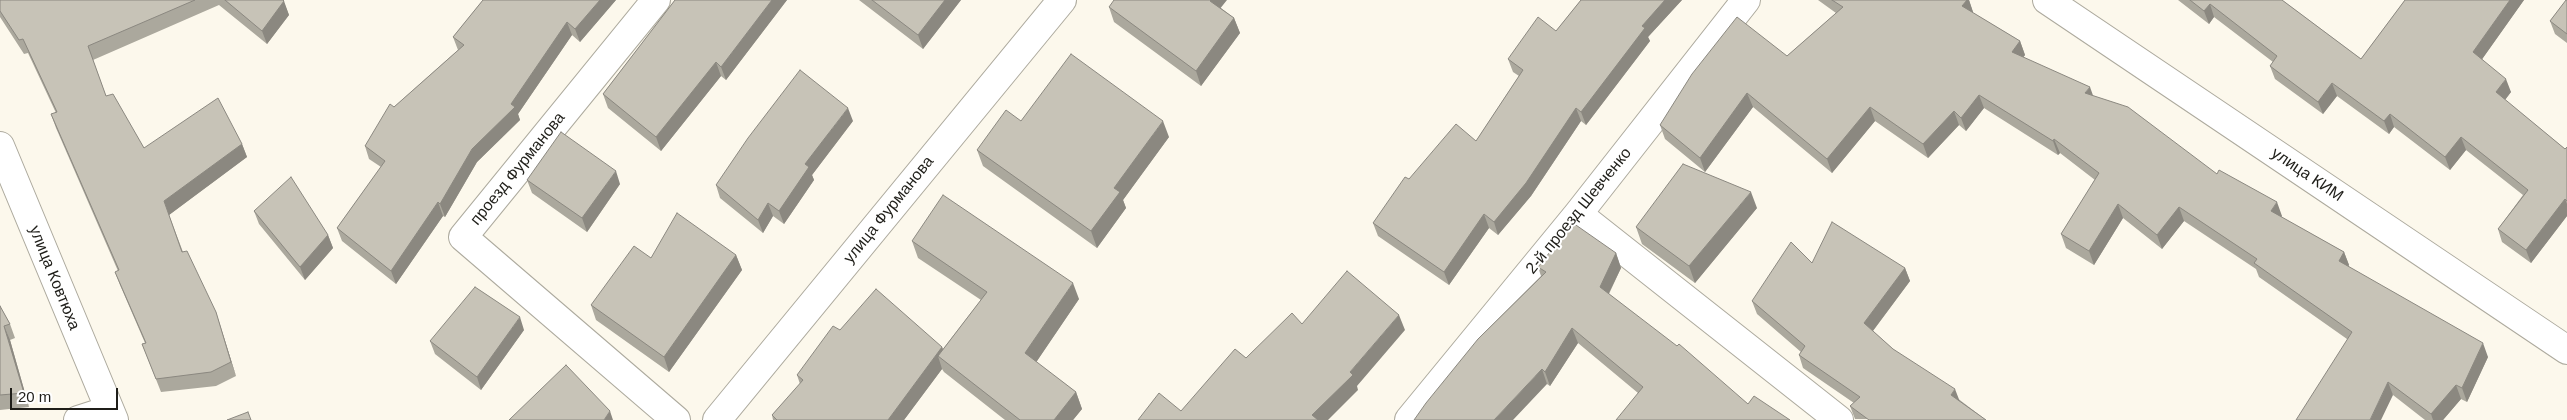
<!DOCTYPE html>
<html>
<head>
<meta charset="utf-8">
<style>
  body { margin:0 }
  #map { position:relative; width:2567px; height:420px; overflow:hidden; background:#fcf8ec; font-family:Arial,sans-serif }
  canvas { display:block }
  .scale { position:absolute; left:10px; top:388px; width:108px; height:22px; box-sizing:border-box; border:2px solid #1f1e19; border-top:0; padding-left:6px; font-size:15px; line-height:18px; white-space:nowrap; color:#1f1e19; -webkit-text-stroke:4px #fff; paint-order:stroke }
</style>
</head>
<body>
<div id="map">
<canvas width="2567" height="420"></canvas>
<div class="scale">20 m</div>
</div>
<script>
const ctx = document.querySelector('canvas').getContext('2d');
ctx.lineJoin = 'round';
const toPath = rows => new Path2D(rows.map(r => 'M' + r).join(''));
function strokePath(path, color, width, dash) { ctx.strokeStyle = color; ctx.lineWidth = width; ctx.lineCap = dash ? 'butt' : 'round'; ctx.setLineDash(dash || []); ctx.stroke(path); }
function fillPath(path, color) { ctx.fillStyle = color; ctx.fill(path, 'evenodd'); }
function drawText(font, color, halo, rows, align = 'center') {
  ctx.font = font + ' Arial,sans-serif'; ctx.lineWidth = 4; ctx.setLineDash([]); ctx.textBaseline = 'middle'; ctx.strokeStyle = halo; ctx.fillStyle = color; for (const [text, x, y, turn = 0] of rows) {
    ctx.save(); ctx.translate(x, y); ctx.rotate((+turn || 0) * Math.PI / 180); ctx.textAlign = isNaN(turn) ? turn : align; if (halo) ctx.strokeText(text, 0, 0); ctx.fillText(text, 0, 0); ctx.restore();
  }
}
const minor = toPath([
  [656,0,463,237,676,420],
  [2047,0,2567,350],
  [0,146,114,420],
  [1578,214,1839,420],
  [78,420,109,410],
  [717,420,1062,0],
  [1409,420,1578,214,1746,0]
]);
strokePath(minor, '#adaa9e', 30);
strokePath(minor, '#fff', 28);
fillPath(toPath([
  [0,0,283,0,289,15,267,44,219,5,93,60,106,96,144,148,242,144,247,157,169,215,183,252,216,312,236,376,216,386,161,392,142,344,145,343,120,285,115,272,118,271,56,128,51,114,56,113,28,53,24,54,0,17],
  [483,0,616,0,580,42,572,35,518,114,520,120,477,162,445,217,443,216,396,284,342,241,337,228,381,167,369,159,365,146,394,107,458,50,453,37],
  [675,0,787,0,726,80,721,76,661,151,608,108,603,94],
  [859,0,961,0,923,49],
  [1581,0,1682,0,1648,37,1650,41,1586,125,1581,121,1531,196,1498,235,1489,228,1449,285,1378,236,1373,223,1409,179,1476,141,1519,76,1513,72,1508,59,1556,31],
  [1818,0,1969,0,1973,12,1973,13,2020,41,2025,55,2023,57,2093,96,2282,216,2281,217,2344,252,2349,265,2348,266,2488,357,2467,402,2461,399,2443,420,2425,420,2393,395,2347,339,2259,277,2256,269,2184,221,2162,249,2123,218,2094,265,2066,248,2061,234,2095,180,2060,153,2058,155,1984,108,1966,131,1959,125,1928,158,1875,121,1832,173,1753,107,1705,172,1665,139,1660,125,1787,56,1836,13],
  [2178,0,2282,0,2361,59,2405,0,2524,0,2482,59,2511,92,2505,100,2565,149,2567,147,2567,216,2531,263,2502,242,2498,229,2523,195,2466,150,2450,170,2394,127,2389,134,2337,96,2323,114,2275,79,2270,66,2273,62,2214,17,2209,24],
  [2567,0,2567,43,2555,34,2550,21],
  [1109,7,1221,8,1234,18,1240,33,1201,86,1114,22],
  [853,121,812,175,814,180,784,224,773,216,763,233,720,198,716,185],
  [1021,121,1169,137,1123,200,1126,208,1097,248,983,166,977,150],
  [527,180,620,184,587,232,532,193],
  [1757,208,1695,283,1642,244,1636,227],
  [254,211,328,235,333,248,305,280,259,224],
  [912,241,1079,299,1036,362,1076,392,1082,409,1073,420,1005,420,944,372,942,369,904,420,773,420,772,415,800,384,797,375,840,330,942,347,943,349,981,300,918,258],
  [1616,253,1621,268,1609,294,1748,404,1790,420,1638,393,1578,343,1550,386,1478,339,1541,276,1538,267],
  [736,255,742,270,669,372,596,320,591,305,651,258],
  [1812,263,1905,268,1910,281,1873,331,1893,349,1986,420,1855,419,1850,406,1854,403,1803,368,1799,355,1801,352,1757,314,1752,301],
  [0,306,10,324,15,338,10,340,29,407,0,410],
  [524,330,481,390,435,354,430,341]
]), '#aba89d');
fillPath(toPath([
  [600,0,616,0,580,42,575,29],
  [772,0,787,0,726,80,721,67],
  [945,0,961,0,923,49,918,35],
  [1211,0,1227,0,1215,15,1210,1],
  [1665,0,1682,0,1648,37,1650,41,1586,125,1581,112,1642,26],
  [1967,0,1969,0,1973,12,1967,20,1962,6],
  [2510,0,2524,0,2478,65,2473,52],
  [284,1,289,15,267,44,262,31],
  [2210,4,2214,17,2209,24,2204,11],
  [1234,18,1240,33,1201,86,1196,71],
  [567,22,572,35,518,114,520,120,477,162,445,217,440,204,472,149,511,104],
  [2020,41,2025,55,2017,66,2012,52],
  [716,62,721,76,661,151,656,137],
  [2506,79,2511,92,2501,105,2496,92],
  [2332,83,2337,96,2323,114,2318,102],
  [2090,87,2095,101,2085,93],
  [1747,93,1753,107,1705,172,1700,158],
  [1979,95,1984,108,1966,131,1961,118],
  [1870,107,1875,121,1832,173,1827,159],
  [848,108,853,121,812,175,814,180,784,224,779,211,805,164],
  [1576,108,1581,121,1531,196,1498,235,1494,222],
  [1954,111,1959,125,1928,158,1923,144],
  [2390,114,2394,127,2389,134,2384,121],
  [1163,121,1169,137,1123,200,1126,208,1097,248,1091,231,1114,188],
  [2461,137,2466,150,2450,170,2445,157],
  [2054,139,2060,153,2058,155,2053,141],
  [242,144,247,157,169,215,164,201],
  [616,171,620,184,587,232,582,218],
  [1751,192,1757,208,1695,283,1689,266],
  [2565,199,2567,204,2567,216,2531,263,2526,250],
  [438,202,443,216,396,284,391,271],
  [2277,202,2282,216,2276,225,2271,211],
  [768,203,773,216,763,233,758,220],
  [2118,204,2123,218,2094,265,2089,251],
  [2179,207,2184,221,2162,249,2157,235],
  [1484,214,1489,228,1449,285,1444,272],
  [328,235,333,248,305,280,300,267],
  [2344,252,2349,265,2344,275,2339,261],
  [1616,253,1621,268,1605,301,1600,287],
  [736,255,742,270,669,372,664,357],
  [1905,268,1910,281,1869,336,1864,323],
  [1073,283,1079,299,1031,370,1025,353],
  [216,312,220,325,236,376,231,362],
  [1399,315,1405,330,1357,386,1358,390,1328,420,1314,420,1312,415,1350,372],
  [520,317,524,330,481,390,477,377],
  [4,326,10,340,29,407,24,393],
  [1572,328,1578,343,1550,386,1545,372],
  [2483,343,2488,357,2467,402,2462,388],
  [942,347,948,362,938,356,942,369,904,420,888,420],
  [1542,369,1547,384,1513,420,1494,420],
  [2388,382,2393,395,2381,420,2370,420],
  [2456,385,2461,399,2443,420,2433,420,2431,414],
  [1955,389,1960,402,1951,395],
  [1076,392,1082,409,1073,420,1054,420],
  [610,411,613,420,604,420]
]), '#8b8880');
const building = toPath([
  [0,0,195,0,88,46,106,96,113,94,144,148,218,98,242,144,164,201,182,252,187,251,216,312,231,362,211,372,156,379,142,344,146,343,115,272,119,270,51,114,57,112,23,39,19,40,0,11,0,0],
  [225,0,283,0,284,1,262,31,225,0],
  [483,0,600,0,575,29,567,22,511,104,515,107,472,149,440,204,438,202,391,271,337,228,385,161,365,146,390,104,394,107,464,45,453,37,483,0],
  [675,0,772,0,721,67,716,62,656,137,603,94,675,0],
  [872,0,945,0,918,35,872,0],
  [1114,0,1211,0,1210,1,1234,18,1196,71,1109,7,1114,0],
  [1581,0,1665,0,1642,26,1645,28,1581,112,1576,108,1526,183,1494,222,1484,214,1444,272,1373,223,1405,177,1409,179,1456,124,1476,141,1523,70,1508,59,1538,17,1556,31,1581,0],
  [1832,0,1967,0,1962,6,2020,41,2012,52,2090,87,2085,93,2128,107,2217,174,2219,170,2277,202,2271,211,2344,252,2339,261,2483,343,2462,388,2456,385,2431,414,2388,382,2370,420,2296,420,2352,332,2254,263,2257,259,2179,207,2157,235,2118,204,2089,251,2061,234,2099,173,2054,139,2053,141,1979,95,1961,118,1954,111,1923,144,1870,107,1827,159,1747,93,1700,158,1660,125,1692,74,1737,17,1787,56,1843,7,1832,0],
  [2190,0,2282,0,2361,59,2405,0,2510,0,2473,52,2506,79,2496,92,2565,149,2567,147,2567,201,2565,199,2526,250,2498,229,2528,190,2461,137,2445,157,2390,114,2384,121,2332,83,2318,102,2270,66,2277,56,2210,4,2204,11,2190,0],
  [2566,0,2567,0,2567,34,2550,21,2566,0],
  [1071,54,1163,121,1114,188,1120,192,1091,231,977,150,1006,110,1021,121,1071,54],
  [800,70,848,108,805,164,809,167,779,211,768,203,758,220,716,185,748,138,800,70],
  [561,132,616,171,582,218,527,180,561,132],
  [1683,164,1751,192,1689,266,1636,227,1683,164],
  [291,177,328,235,300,267,254,211,291,177],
  [943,195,1073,283,1025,353,1076,392,1054,420,1020,420,938,356,987,292,912,241,943,195],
  [677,213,736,255,664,357,591,305,634,246,651,258,677,213],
  [1832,222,1905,268,1864,323,1893,349,1955,389,1951,395,1986,420,1869,420,1850,406,1860,397,1799,355,1805,346,1752,301,1791,242,1812,263,1832,222],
  [1573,223,1616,253,1600,287,1677,346,1679,344,1748,404,1754,396,1790,420,1616,420,1643,387,1572,328,1545,372,1542,369,1494,420,1414,420,1426,403,1478,339,1546,272,1538,267,1573,223],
  [1347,271,1399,315,1350,372,1353,375,1312,415,1318,420,1138,420,1159,393,1181,411,1235,349,1246,358,1292,313,1302,324,1347,271],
  [475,287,520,317,477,377,430,341,475,287],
  [876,289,942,347,888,420,777,420,772,415,803,380,797,375,833,326,840,330,876,289],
  [0,306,10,324,4,326,24,393,0,395,0,306],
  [566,365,610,411,604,420,509,420,566,365],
  [248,412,251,420,227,420,248,412]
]);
fillPath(building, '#c7c3b7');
strokePath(building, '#8b8880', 1);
drawText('16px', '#1f1e19', '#fff', [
  ["проезд Фурманова",518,169,-51],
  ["улица КИМ",2307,175,34],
  ["улица Фурманова",889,210,-51],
  ["2-й проезд Шевченко",1579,211,-51],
  ["улица Ковтюха",54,278,68]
]);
</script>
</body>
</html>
